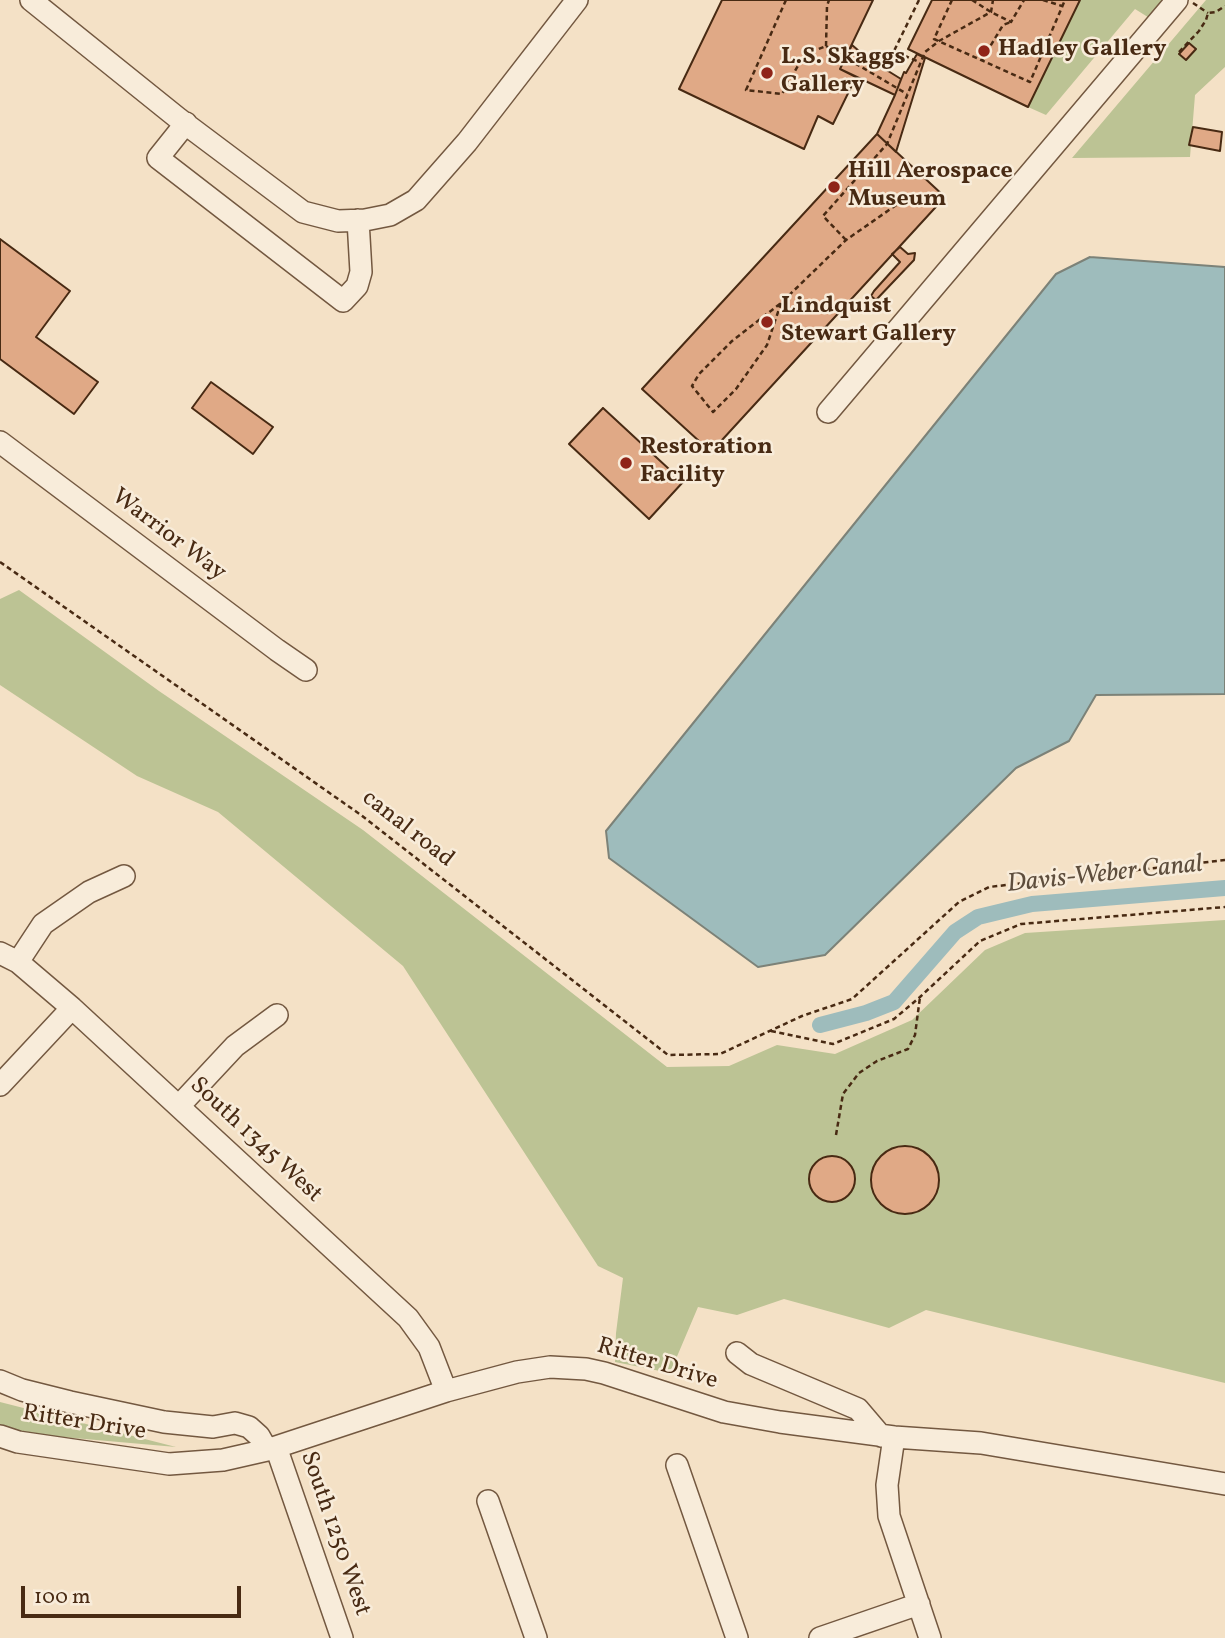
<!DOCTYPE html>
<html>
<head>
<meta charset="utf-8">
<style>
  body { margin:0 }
  #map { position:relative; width:1225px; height:1638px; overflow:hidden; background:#f4e1c6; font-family:Vollkorn,serif }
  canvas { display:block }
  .scale { position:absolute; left:21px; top:1586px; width:220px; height:32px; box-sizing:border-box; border:4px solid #482a13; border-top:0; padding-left:9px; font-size:21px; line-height:24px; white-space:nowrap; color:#482a13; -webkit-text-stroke:5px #f8ecda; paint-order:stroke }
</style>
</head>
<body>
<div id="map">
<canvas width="1225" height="1638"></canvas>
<div class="scale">100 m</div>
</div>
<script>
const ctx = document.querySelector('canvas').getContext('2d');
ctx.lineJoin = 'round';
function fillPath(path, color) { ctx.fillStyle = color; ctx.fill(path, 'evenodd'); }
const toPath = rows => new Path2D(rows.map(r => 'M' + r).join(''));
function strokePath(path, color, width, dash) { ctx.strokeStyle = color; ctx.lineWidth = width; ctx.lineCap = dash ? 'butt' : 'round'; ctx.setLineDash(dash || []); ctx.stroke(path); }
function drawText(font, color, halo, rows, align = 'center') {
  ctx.font = font + ' Vollkorn,serif'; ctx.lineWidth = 5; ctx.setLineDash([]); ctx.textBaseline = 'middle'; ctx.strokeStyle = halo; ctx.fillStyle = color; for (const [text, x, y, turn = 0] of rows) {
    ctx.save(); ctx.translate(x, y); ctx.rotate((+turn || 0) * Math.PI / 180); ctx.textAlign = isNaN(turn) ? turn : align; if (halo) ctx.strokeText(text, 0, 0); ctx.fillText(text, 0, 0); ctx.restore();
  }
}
fillPath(toPath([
  [1080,0,1167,0,1151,19,1135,9,1046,115,1028,107],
  [1206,0,1225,0,1225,67,1195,95,1190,157,1072,158],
  [19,590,159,691,363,830,667,1067,729,1066,777,1045,835,1054,912,1020,985,950,1025,933,1225,920,1225,1383,926,1310,889,1328,784,1299,737,1315,698,1307,670,1373,615,1362,616,1333,623,1278,598,1266,403,966,218,812,137,776,0,685,0,599],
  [0,1402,176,1447,5,1432,0,1429]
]), '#bcc394');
const water = toPath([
  [1090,257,1225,267,1225,694,1096,695,1069,741,1016,768,825,955,758,967,609,858,606,831,1056,274,1090,257]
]);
fillPath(water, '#9ebcbc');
strokePath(water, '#7c8278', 2);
strokePath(toPath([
  [820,1025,866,1013,894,1002,955,932,978,917,1032,904,1225,888]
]), '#9ebcbc', 16);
const building = toPath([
  [722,0,873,0,840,69,856,77,833,124,818,116,804,149,679,89,722,0],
  [932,0,1080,0,1028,107,908,49,932,0],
  [1189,43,1196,49,1186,60,1179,54,1189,43],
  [852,45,859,51,859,53,901,79,895,95,840,69,852,45],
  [917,54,925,58,896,152,877,134,895,95,904,72,906,73,917,54],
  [1193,127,1222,132,1220,151,1189,145,1193,127],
  [877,134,945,197,711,452,642,389,877,134],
  [0,239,70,291,36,337,98,382,74,414,0,359,0,239],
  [900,247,908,254,915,253,914,260,876,300,871,296,874,291,900,262,892,254,900,247],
  [211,382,273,427,253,454,192,408,211,382],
  [603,408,683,482,649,519,569,444,603,408],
  '871 1180a34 34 0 1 1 68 0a34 34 0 1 1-68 0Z',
  '809 1179a23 23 0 1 1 46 0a23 23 0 1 1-46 0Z'
]);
fillPath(building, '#e0a986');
strokePath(building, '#482a13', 2);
const minor = toPath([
  [31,0,179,119,303,212,338,221,365,220,390,215,416,200,467,142,577,0],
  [186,123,158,158,343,301,357,286,361,272,358,220],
  [828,412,1177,0],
  [0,442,277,650,306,670],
  [0,953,18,962,72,1008,408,1318,429,1347,446,1391],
  [18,962,43,924,89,892,124,876],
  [0,1085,72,1008],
  [179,1106,235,1046,277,1015],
  [737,1353,751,1364,858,1409,881,1436],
  [0,1381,22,1390,70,1402,164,1422,213,1427,235,1423,249,1427,259,1436,267,1450],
  [0,1436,18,1442,169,1464,223,1460,267,1450,446,1391,517,1372,550,1367,586,1369,604,1373,724,1412,780,1422,894,1437,981,1443,1225,1484],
  [894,1437,887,1485,889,1516,930,1638],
  [276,1447,342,1638],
  [677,1465,737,1638],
  [488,1501,536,1638],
  [820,1638,919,1604]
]);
strokePath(minor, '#735840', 24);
strokePath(toPath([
  [786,0,746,90,782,94,804,55,826,46],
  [919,0,894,51,919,62],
  [952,0,934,39,1030,82,1065,0],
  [972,0,991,12,1011,22,1024,0],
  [1043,0,1062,6],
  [1193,3,1208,13],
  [826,46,907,94],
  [826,46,827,6,829,0],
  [1179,52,1199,31,1206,20,1208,13,1216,12,1225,6],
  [982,60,1003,25,1011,22],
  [846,240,823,216,887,144,925,52,939,41,991,12,993,0],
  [781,303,767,345,736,389,713,412,692,386,699,374,732,341,781,303,846,240,912,194],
  [0,562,361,815,668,1055,720,1054,802,1016,852,999,959,902,989,887,1225,860],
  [771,1031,833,1044,894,1019,920,997,980,941,1021,924,1225,907],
  [836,1135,843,1094,859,1073,877,1061,908,1049,915,1035,920,997]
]), '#482a13', 2.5, [5, 3.5]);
strokePath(minor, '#f8ecda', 21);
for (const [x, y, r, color] of [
  [984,51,7,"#8f2418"],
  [767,73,7,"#8f2418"],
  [834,187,7,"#8f2418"],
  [767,322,7,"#8f2418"],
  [626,463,7,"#8f2418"]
]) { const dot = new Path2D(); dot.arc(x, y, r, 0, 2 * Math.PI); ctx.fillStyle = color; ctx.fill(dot); strokePath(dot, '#f8ecda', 2.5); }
drawText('bold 24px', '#482a13', '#f8ecda', [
  ["Hadley Gallery",998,51],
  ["L.S. Skaggs",781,59],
  ["Gallery",781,87],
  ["Hill Aerospace",848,173],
  ["Museum",848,201],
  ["Lindquist",781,308],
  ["Stewart Gallery",781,336],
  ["Restoration",640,449],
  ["Facility",640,477]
], 'left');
drawText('24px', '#482a13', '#f8ecda', [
  ["Warrior Way",168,536,37],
  ["canal road",407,830,38],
  ["South 1345 West",255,1141,43],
  ["Ritter Drive",657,1365,17],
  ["Ritter Drive",84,1424,9],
  ["South 1250 West",334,1534,71]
]);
drawText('italic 26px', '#5e4e3d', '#f8ecda', [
  ["Davis-Weber Canal",1105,876,-6]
]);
</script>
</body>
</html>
